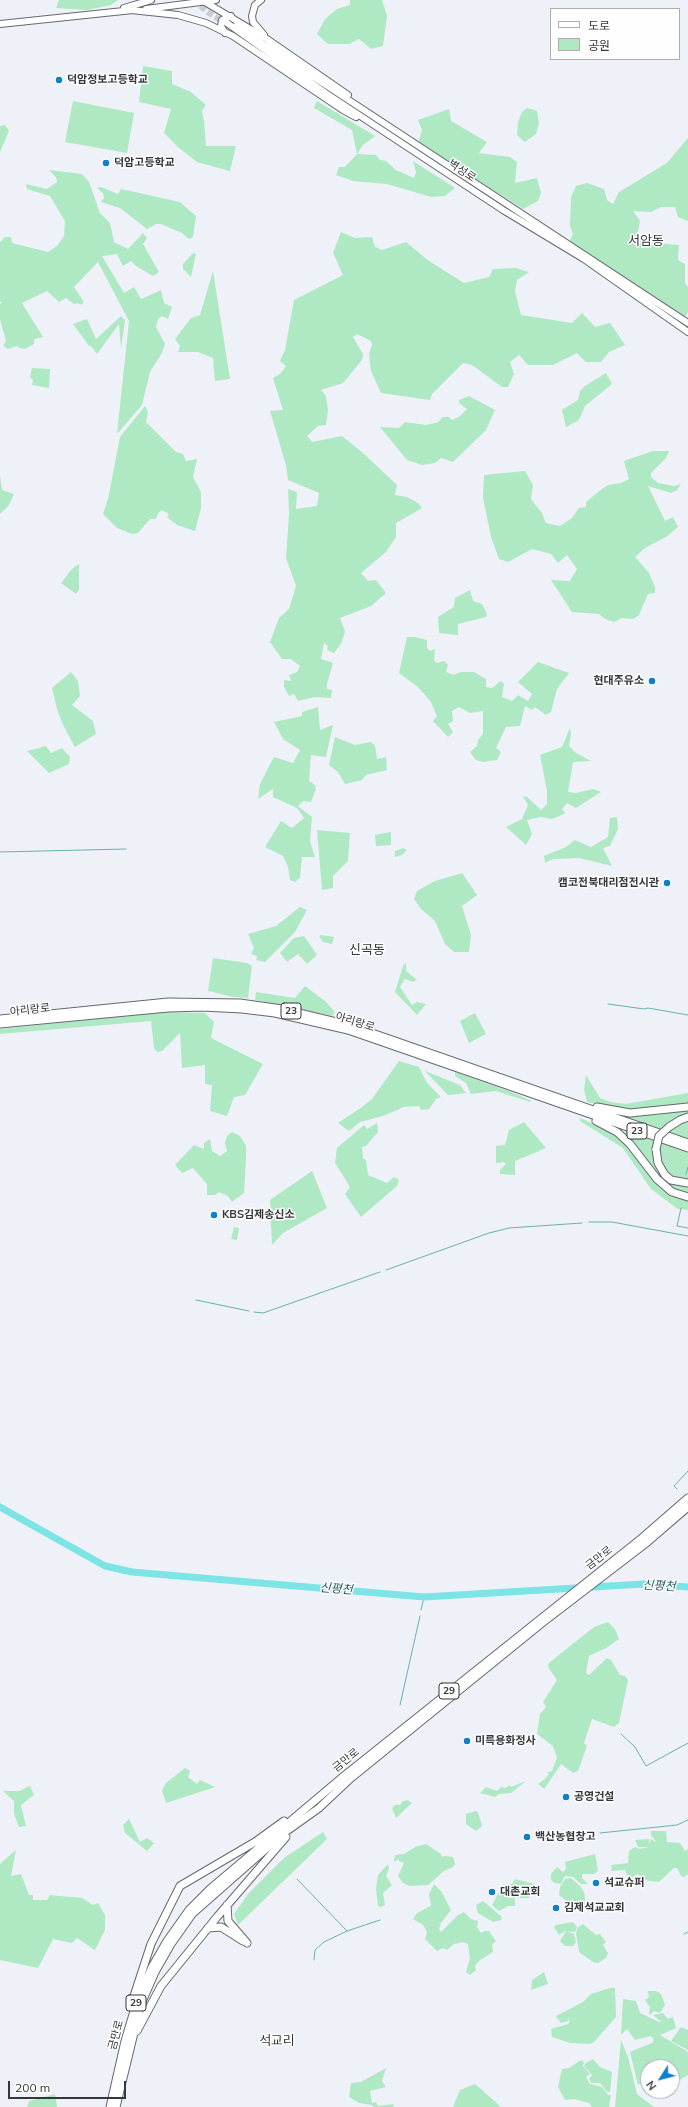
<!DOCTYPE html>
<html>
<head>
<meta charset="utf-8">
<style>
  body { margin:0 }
  #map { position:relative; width:688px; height:2107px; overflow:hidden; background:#eef1f8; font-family:Mulish,"Noto Sans KR",sans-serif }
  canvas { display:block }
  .legend { position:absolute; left:550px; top:8px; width:130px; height:52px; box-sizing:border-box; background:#fefefe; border:1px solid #aeaeb0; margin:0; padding:5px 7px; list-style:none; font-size:12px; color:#36373a }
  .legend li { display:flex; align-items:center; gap:8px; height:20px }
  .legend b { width:20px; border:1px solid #aeaeb0 }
  .north { position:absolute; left:640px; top:2059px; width:40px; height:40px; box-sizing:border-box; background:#fefefe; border:1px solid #aeaeb0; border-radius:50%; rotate:234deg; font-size:11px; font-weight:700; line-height:16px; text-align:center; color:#36373a }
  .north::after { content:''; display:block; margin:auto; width:14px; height:18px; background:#107fc9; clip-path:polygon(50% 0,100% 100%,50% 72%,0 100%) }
  .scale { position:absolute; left:8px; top:2081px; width:118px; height:18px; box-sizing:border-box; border:2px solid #36373a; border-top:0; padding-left:5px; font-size:12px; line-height:14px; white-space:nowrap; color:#36373a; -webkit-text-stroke:3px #fefefe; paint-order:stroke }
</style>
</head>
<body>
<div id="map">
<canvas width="688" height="2107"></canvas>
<ul class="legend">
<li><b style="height:5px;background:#fff"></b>도로</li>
<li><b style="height:11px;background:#afe9c3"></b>공원</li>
</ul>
<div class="north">N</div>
<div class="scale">200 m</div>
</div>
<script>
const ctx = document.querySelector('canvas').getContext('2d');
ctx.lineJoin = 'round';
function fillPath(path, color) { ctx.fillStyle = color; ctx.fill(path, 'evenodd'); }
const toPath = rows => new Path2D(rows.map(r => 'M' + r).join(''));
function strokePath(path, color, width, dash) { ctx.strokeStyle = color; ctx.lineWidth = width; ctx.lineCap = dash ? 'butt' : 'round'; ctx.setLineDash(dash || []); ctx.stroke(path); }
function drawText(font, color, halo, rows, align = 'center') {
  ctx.font = font + ' Mulish,"Noto Sans KR",sans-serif'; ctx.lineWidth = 3; ctx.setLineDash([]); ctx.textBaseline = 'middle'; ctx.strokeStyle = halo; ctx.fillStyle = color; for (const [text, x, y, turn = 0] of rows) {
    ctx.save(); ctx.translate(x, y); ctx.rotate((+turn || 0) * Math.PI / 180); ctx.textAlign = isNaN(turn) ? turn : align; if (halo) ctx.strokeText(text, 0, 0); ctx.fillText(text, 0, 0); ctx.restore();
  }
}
fillPath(toPath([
  [59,0,118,0,111,5,87,10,56,8],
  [350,0,382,0,387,16,383,46,371,49,359,39,349,44,328,44,317,34,325,19,337,9,350,5],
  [143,66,172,71,172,84,191,92,206,105,202,111,204,121,206,146,236,146,230,171,197,162,179,148,164,133,171,109,139,102],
  [73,101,134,113,127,153,65,142],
  [317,101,375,136,363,145,357,154,376,155,380,160,386,161,396,170,414,178,416,172,413,161,455,188,445,196,431,197,387,184,353,181,336,175,339,167,345,167,357,154,352,130,314,108],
  [527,108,537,111,539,123,536,134,525,142,517,135,518,122,522,112],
  [449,109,451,121,487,142,479,153,510,157,517,162,515,183,537,178,541,193,538,201,523,209,418,143,422,130,418,120],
  [5,125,9,131,0,152,0,126],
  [688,138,688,221,678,217,675,207,661,207,651,212,633,211,640,221,638,232,639,237,656,243,679,245,678,260,685,264,685,283,688,287,688,311,686,316,679,321,573,249,570,240,573,234,570,226,571,197,576,186,587,183,604,189,607,200,613,204,619,192,667,163],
  [49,170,82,174,89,182,100,213,110,223,114,242,128,249,143,233,147,238,143,244,159,272,153,276,136,266,131,261,123,266,117,254,102,256,124,293,134,287,141,299,161,290,164,303,172,307,168,319,162,316,158,319,156,327,165,344,162,353,150,372,142,405,117,434,129,321,98,262,74,287,84,302,81,305,78,303,74,304,66,298,59,302,47,291,22,303,43,337,34,339,34,344,25,349,20,348,17,346,8,349,3,346,6,341,0,319,0,304,2,303,0,301,0,242,5,237,11,237,12,243,48,252,57,246,64,236,65,221,50,196,27,189,26,184,47,189,57,182,56,177],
  [101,187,118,194,121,189,180,202,196,216,193,237,189,239,182,233,161,224,156,224,147,229,120,208,101,202,104,198,103,193,97,188],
  [341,232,355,238,372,237,375,247,382,250,406,242,429,261,464,283,489,277,493,269,516,268,529,272,517,280,515,291,521,315,572,323,582,313,595,327,610,323,625,345,609,352,601,362,586,362,577,353,553,365,528,365,519,355,510,362,514,374,508,387,502,387,472,365,463,363,432,394,430,400,381,393,371,371,369,354,372,345,371,341,357,334,353,337,363,354,362,360,343,383,321,390,326,396,328,410,326,425,318,426,307,436,312,442,342,436,363,453,397,485,395,495,407,497,418,503,422,508,396,523,396,537,386,552,361,573,368,581,376,580,386,593,371,606,340,618,345,631,342,642,334,653,327,650,328,646,324,643,321,659,333,663,327,684,327,689,332,690,331,698,315,697,298,701,294,694,289,696,284,687,284,680,291,681,289,675,297,672,300,666,291,659,282,659,270,642,279,618,289,609,296,586,286,558,289,514,288,489,297,492,296,509,317,506,319,493,288,480,286,465,270,411,283,410,273,378,280,374,286,366,280,361,285,350,294,300,343,275,333,253],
  [193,253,196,254,191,277,183,269,183,264],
  [213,271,230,379,215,381,213,358,198,352,178,352,180,346,175,339,191,318,200,315],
  [121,316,125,320,121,349,119,324,97,354,91,346,89,346,73,324,87,319,96,339],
  [32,368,50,369,49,388,32,385,33,380,30,377],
  [606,373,612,384,585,406,579,420,566,427,562,410,578,400,580,391,585,386],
  [469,396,495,410,486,430,453,462,441,458,435,463,422,465,407,460,380,427,399,428,405,422,426,425,438,422,443,417,449,417,452,420,459,417,467,409,459,403,459,400],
  [145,406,148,412,146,422,176,452,183,454,186,461,197,459,193,477,201,492,201,508,195,531,177,525,167,517,169,514,162,510,158,513,156,519,150,519,138,533,132,534,117,528,103,514,108,499,120,437],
  [653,451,669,451,666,458,651,473,651,477,658,483,674,486,681,484,677,490,671,493,648,486,665,521,673,517,678,527,666,537,645,548,635,557,649,573,655,587,655,593,648,594,639,615,633,619,622,618,614,622,605,619,599,614,572,612,551,580,570,581,577,569,567,555,558,563,551,554,532,549,508,562,499,559,491,537,483,497,484,475,525,471,533,485,531,499,542,513,546,523,560,526,572,518,579,508,586,507,586,502,598,492,608,485,621,483,629,479,624,461],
  [0,475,2,490,14,494,9,505,0,514],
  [79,564,79,590,76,594,61,583,72,569],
  [470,590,473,601,482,604,487,614,486,617,458,624,458,635,439,633,438,617,454,607,455,598],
  [407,637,415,637,427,640,427,648,430,651,435,649,434,660,437,663,444,661,448,665,446,672,453,675,461,672,474,672,486,679,486,687,492,688,501,681,504,684,502,697,512,701,518,695,528,701,532,694,518,682,538,662,569,673,557,689,551,712,546,715,535,707,532,710,525,706,520,726,506,727,496,748,501,752,497,760,483,762,476,760,470,752,477,746,478,740,483,734,483,711,470,713,459,707,452,711,453,721,448,724,453,732,448,737,433,721,437,716,431,702,418,687,399,673],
  [71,672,78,681,80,696,72,705,93,721,96,734,75,747,63,725,57,709,52,688],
  [318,707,320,730,333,725,326,757,311,755,309,781,315,785,316,789,311,802,303,801,298,806,312,817,310,841,315,857,302,857,300,878,295,882,290,880,288,867,283,856,265,847,281,821,292,828,304,818,297,808,273,797,273,789,258,799,260,784,274,757,293,763,300,750,283,739,274,722,302,716,302,712],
  [570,728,571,734,569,746,576,753,591,761,573,762,568,792,576,793,593,789,601,792,576,808,567,803,562,809,565,813,562,815,552,819,541,817,527,820,532,834,526,845,506,827,522,819,528,805,523,796,527,797,541,810,547,804,547,791,540,755,562,747],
  [335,737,355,745,370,742,375,745,377,759,386,757,387,770,366,775,362,780,345,784,338,772,329,765],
  [46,746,51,753,62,748,70,757,69,764,49,773,27,751],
  [617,817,618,829,610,846,603,848,612,866,579,858,553,859,545,863,544,856,566,847,575,840,591,847,608,837,610,818],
  [317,830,350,833,348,861,333,876,333,888,322,890],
  [391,832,391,845,376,846,375,835],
  [403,848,407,850,402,855,395,857,395,851],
  [462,873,477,895,462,906,471,935,469,952,454,952,445,944,435,921,421,909,414,899,417,891,435,881],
  [300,907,307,910,295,932,265,962,256,960,257,956,251,954,254,948,248,934,276,926],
  [321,935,334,937,332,944,323,942,319,936],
  [304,936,317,955,307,964,298,954,287,962,280,953,294,938],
  [213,958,247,963,252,966,248,998,233,997,208,991],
  [406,963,406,971,417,980,413,982,405,979,400,987,412,1005,417,1002,426,1004,417,1015,395,992,403,966],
  [305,986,325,1001,335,1012,332,1016,255,1000,256,992,295,998],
  [161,1012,205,1013,214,1022,211,1038,263,1064,245,1095,234,1097,227,1116,210,1111,212,1085,205,1084,205,1065,182,1068,180,1033,162,1051,157,1052,154,1048,151,1021,0,1034,0,1029],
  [475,1013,486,1034,469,1043,460,1021],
  [399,1061,419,1067,427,1083,441,1097,436,1099,429,1109,421,1110,419,1106,404,1107,383,1116,360,1122,349,1131,338,1123,362,1107,372,1099],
  [425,1071,460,1085,466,1093,448,1095],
  [455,1072,506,1090,532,1101,530,1102,496,1091,471,1094,466,1083,455,1076],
  [586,1075,600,1098,610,1102,626,1104,688,1093,688,1104,624,1110,587,1102,584,1090],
  [688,1109,688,1115,674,1119,660,1130,618,1115,656,1115],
  [580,1118,599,1126,620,1139,672,1196,688,1200,688,1210,678,1209,651,1189,623,1148,580,1121],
  [524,1122,546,1148,515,1161,515,1175,500,1174,500,1170,506,1164,503,1162,496,1163,496,1146,505,1145,509,1130],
  [688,1122,688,1139,669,1133,678,1125],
  [377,1123,378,1132,366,1146,362,1147,363,1158,366,1160,368,1175,387,1183,394,1177,399,1180,397,1186,361,1217,345,1194,350,1187,335,1163,337,1148,364,1125,367,1129],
  [619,1130,654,1141,652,1147,655,1164,661,1174,688,1184,688,1193,677,1191,663,1181],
  [232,1132,240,1136,246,1146,246,1159,244,1193,232,1202,228,1196,219,1192,215,1195,207,1195,207,1184,193,1168,182,1173,175,1165,194,1145,204,1149,204,1143,210,1139,212,1151,220,1156,227,1151,225,1143,227,1136],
  [661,1143,688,1153,688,1180,676,1179,665,1169,659,1158],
  [312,1171,327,1208,283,1233,272,1245,270,1200],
  [234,1227,239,1228,237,1240,231,1239],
  [608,1622,615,1629,619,1639,606,1648,589,1656,586,1673,589,1675,607,1658,611,1660,620,1675,625,1676,628,1680,619,1723,614,1727,592,1719,584,1743,587,1746,578,1771,573,1773,561,1764,545,1788,543,1788,538,1784,545,1779,549,1774,547,1772,552,1771,557,1758,553,1746,537,1734,540,1714,546,1707,543,1702,557,1680,548,1667,549,1663,594,1627],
  [185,1768,190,1771,188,1777,197,1784,200,1780,215,1787,166,1803,162,1790,166,1783],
  [526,1781,511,1793,499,1794,495,1797,480,1793,486,1787,497,1791,501,1787,506,1788,509,1785,511,1787],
  [30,1786,34,1795,21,1805,26,1826,19,1827,14,1814,14,1801,3,1791,19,1791],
  [408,1800,412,1803,396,1818,392,1808,395,1805,400,1805,403,1801],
  [476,1811,478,1812,482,1826,476,1831,466,1824,466,1814],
  [129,1819,140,1842,147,1838,154,1843,147,1851,125,1833,123,1825],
  [651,1831,666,1831,667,1842,680,1843,685,1851,688,1849,688,1874,684,1877,681,1876,677,1868,674,1868,659,1882,643,1880,638,1874,629,1879,625,1870,611,1871,612,1865,628,1863,629,1851,635,1847,639,1849,649,1847,638,1847,635,1840,649,1839,649,1845,651,1839,657,1843,651,1835],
  [323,1832,327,1839,238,1925,234,1914,248,1894,284,1858],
  [426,1844,441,1854,442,1857,445,1856,453,1857,455,1864,453,1867,444,1871,428,1885,410,1886,403,1883,398,1876,404,1863,399,1861,399,1859,394,1862,395,1855,404,1854,415,1847],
  [16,1850,11,1876,21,1874,29,1895,33,1895,33,1900,47,1900,50,1895,82,1898,93,1905,98,1903,105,1915,105,1930,95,1950,77,1938,72,1943,53,1939,38,1968,0,1960,0,1864],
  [595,1854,598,1871,594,1874,582,1874,582,1878,588,1884,581,1884,573,1877,565,1876,561,1884,555,1883,551,1880,551,1874,557,1867,563,1872,566,1869,565,1862],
  [388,1864,389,1869,386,1876,392,1885,383,1893,385,1905,381,1907,378,1906,376,1889,378,1875],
  [571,1878,580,1886,584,1892,586,1906,582,1908,573,1906,559,1895,560,1887,565,1879],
  [515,1879,535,1884,529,1898,515,1898,515,1906,508,1906,499,1911,492,1905,503,1885,512,1884],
  [434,1884,441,1891,451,1910,441,1923,439,1929,441,1932,458,1915,464,1912,471,1919,478,1921,477,1927,481,1933,485,1931,489,1931,496,1941,492,1945,493,1952,480,1960,475,1966,476,1970,470,1975,466,1972,470,1958,468,1944,463,1942,454,1944,447,1950,443,1948,437,1951,425,1939,427,1932,423,1925,413,1919,417,1913,431,1906,429,1894],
  [483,1901,502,1917,501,1920,493,1922,478,1913,476,1905],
  [573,1922,577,1927,575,1932,565,1931,559,1935,554,1927,556,1925],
  [583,1924,596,1935,600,1934,606,1942,603,1945,608,1953,606,1958,598,1963,593,1962,579,1952,576,1933,578,1927],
  [566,1931,574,1934,576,1942,573,1946,565,1946,560,1941],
  [544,1972,548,1984,531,1990,532,1980],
  [610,1988,615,1988,616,2017,594,2042,589,2044,570,2043,552,2037,551,2029,568,2024,570,2021,567,2016,569,2021,560,2023,559,2020,565,2017,558,2020,556,2016,583,2002,591,1994],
  [648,1991,656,1991,661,1994,665,2005,660,2013,654,2011,650,2015,649,2013,650,2007,645,2000,649,1997],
  [623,1999,636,2001,640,2013,659,2022,673,2017,676,2028,660,2035,688,2052,688,2075,672,2085,672,2067,648,2067,648,2078,638,2085,630,2052,652,2043,654,2040,651,2036,635,2040,627,2029,621,2035],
  [663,2013,668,2019,660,2021,653,2015],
  [681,2027,688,2030,688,2050,671,2041],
  [621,2040,628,2057,637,2094,654,2107,615,2107],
  [593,2059,600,2067,612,2072,610,2092,607,2092,600,2083,591,2083,589,2079,592,2075,584,2066,586,2063],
  [581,2060,584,2062,583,2066,590,2074,586,2077,590,2084,602,2087,608,2095,611,2095,609,2107,592,2107,589,2103,574,2099,565,2100,558,2087,562,2069,569,2068],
  [386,2068,382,2081,386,2087,370,2091,372,2103,376,2102,378,2106,393,2104,394,2107,374,2107,372,2105,359,2103,349,2097,351,2083,361,2082],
  [475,2084,500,2106,499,2107,453,2107,460,2090],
  [55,2094,57,2107,27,2107,29,2101]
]), '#afe9c3');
strokePath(toPath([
  [0,852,126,849],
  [608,1004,644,1009,648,1008,688,1015],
  [686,1174,688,1167],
  [681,1208,677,1226,688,1228],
  [589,1222,612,1222,688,1236],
  [386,1270,489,1233,509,1228,582,1223],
  [196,1300,249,1311],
  [254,1312,263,1313,380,1272],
  [677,1489,674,1486,688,1471],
  [421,1610,424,1597],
  [400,1705,420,1616],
  [621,1734,635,1747,646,1766,688,1743],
  [600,1833,677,1825,688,1820],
  [297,1879,347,1931],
  [684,1934,688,1932],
  [314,1960,315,1950,324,1942,347,1931,380,1920]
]), '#67b0b2', 1);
strokePath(toPath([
  [0,1507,105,1566,132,1572,424,1597,643,1584,688,1587]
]), '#7ce4e5', 7);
strokePath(toPath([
  [194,0,206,11,225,23]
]), '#c9ccd2', 6, [6, 3]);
const secondary = toPath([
  [261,0,255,5,252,16,253,22,264,35],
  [205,2,267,39,348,95],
  [124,8,151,0],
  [146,9,216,0],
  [131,10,178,15,206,23,233,36,343,110,356,117],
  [227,23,327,94,503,210,584,259,688,332],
  [0,24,133,10],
  [236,26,688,323],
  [225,33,221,26,222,20,231,16]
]);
const trunk = toPath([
  [0,1019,168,1002,240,1003,282,1009,349,1025,688,1143],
  [0,1024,168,1008,203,1007,242,1009,275,1013,348,1030,688,1148],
  [597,1107,630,1113,688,1107],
  [596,1121,617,1132,630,1144,657,1179,672,1192,688,1197],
  [669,1127,680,1120,688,1117],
  [656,1149,658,1163,665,1175,671,1180,688,1183],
  [227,1905,228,1921,247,1943],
  [208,1928,221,1927,243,1941],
  [133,1999,151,1944,180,1886,255,1842,284,1821],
  [137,2031,161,1986,217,1917,286,1837],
  [110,2107,125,2041,137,2001,152,1967,167,1941,189,1910,210,1889,344,1776,642,1538,688,1498],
  [116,2107,141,2004,155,1972,171,1944,193,1913,284,1833,319,1808,351,1778,542,1623,645,1544,688,1507]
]);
strokePath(secondary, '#65686e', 8);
strokePath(trunk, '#65686e', 9);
strokePath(secondary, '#fff', 6);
strokePath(trunk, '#fff', 7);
const trunkBridge = toPath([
  [656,1149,659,1136,669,1127]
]);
strokePath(trunkBridge, '#65686e', 9, []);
strokePath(trunkBridge, '#fff', 7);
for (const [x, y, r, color] of [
  [59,80,4,"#107fc9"],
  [106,163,4,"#107fc9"],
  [652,681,4,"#107fc9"],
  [667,883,4,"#107fc9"],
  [214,1215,4,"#107fc9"],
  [467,1741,4,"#107fc9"],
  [566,1797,4,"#107fc9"],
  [527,1837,4,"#107fc9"],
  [596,1883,4,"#107fc9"],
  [492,1892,4,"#107fc9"],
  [556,1908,4,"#107fc9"]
]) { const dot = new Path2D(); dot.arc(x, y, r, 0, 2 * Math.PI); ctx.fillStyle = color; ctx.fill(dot); strokePath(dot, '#fefefe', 1.5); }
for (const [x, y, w] of [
  [291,1011,20],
  [637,1131,20],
  [449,1691,20],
  [136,2003,20]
]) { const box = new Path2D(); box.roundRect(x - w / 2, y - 8, w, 16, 3); ctx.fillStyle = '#fefefe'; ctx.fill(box); strokePath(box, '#36373a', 1); }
drawText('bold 10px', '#36373a', null, [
  ["23",291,1011],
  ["23",637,1131],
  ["29",449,1691],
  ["29",136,2003]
]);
drawText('bold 11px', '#36373a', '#fefefe', [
  ["덕암정보고등학교",67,80],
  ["덕암고등학교",114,163],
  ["현대주유소",644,681,"right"],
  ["캠코전북대리점전시관",659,883,"right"],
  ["KBS김제송신소",222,1215],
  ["미륵용화정사",475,1741],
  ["공영건설",574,1797],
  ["백산농협창고",535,1837],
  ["석교슈퍼",604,1883],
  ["대촌교회",500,1892],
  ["김제석교교회",564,1908]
], 'left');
drawText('11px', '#36373a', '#fefefe', [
  ["벽성로",462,171,34],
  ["아리랑로",30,1010,-6],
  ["아리랑로",355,1022,17],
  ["금만로",599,1558,-38],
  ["금만로",346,1760,-39],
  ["금만로",116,2035,-75]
]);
drawText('italic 12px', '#2a595a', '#fefefe', [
  ["신평천",659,1586,3],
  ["신평천",336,1589,5]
]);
drawText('13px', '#36373a', '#fefefe', [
  ["서암동",646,241],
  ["신곡동",367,950],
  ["석교리",277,2041]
]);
</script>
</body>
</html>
